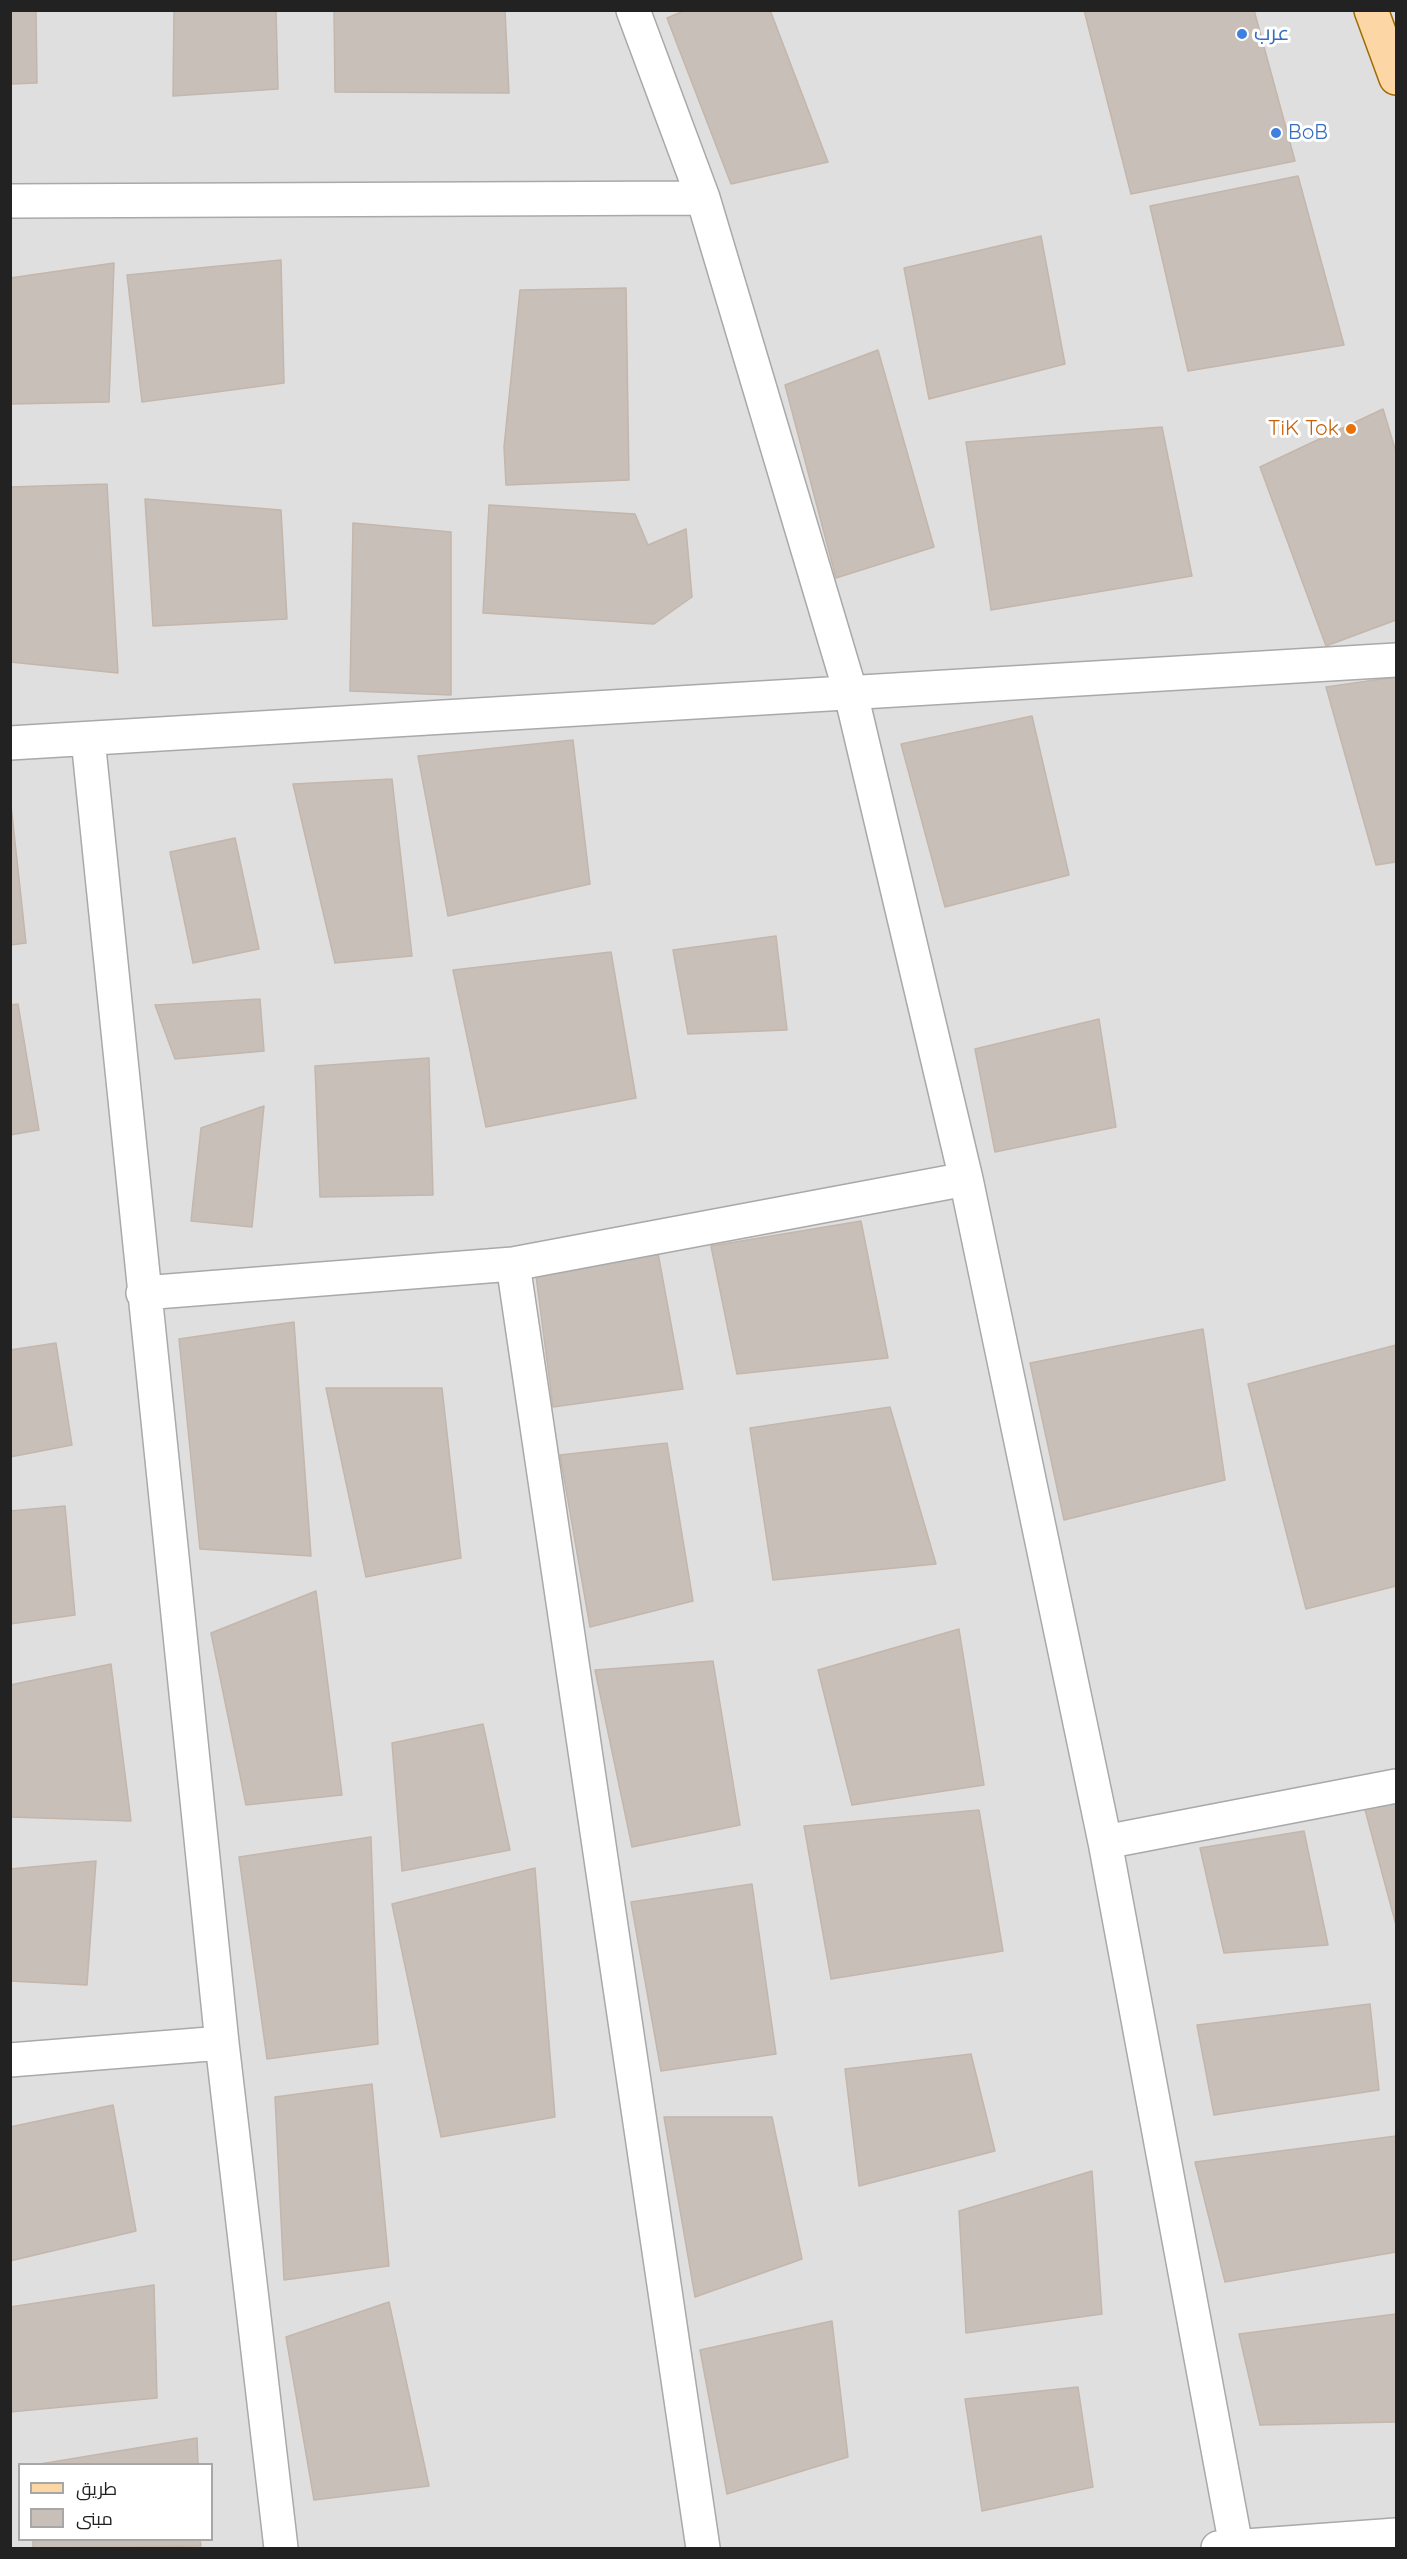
<!DOCTYPE html>
<html>
<head>
<meta charset="utf-8">
<style>
  body { margin:0 }
  #map { position:relative; width:1407px; height:2559px; overflow:hidden; background:#f2efe9; font-family:Quicksand,Cairo,sans-serif }
  canvas { display:block }
  .frame { position:absolute; inset:0; border:12px solid #222; pointer-events:none }
  .legend { position:absolute; left:18px; top:2463px; width:195px; height:78px; box-sizing:border-box; background:#fff; border:2px solid #a7a7a7; margin:0; padding:8px 10px; list-style:none; font-size:18px; color:#222 }
  .legend li { display:flex; align-items:center; gap:12px; height:30px }
  .legend b { width:30px; border:2px solid #a7a7a7 }
</style>
</head>
<body>
<div id="map">
<canvas width="1407" height="2559"></canvas>
<div class="frame"></div>
<ul class="legend">
<li><b style="height:8px;background:#fcd6a4"></b>طريق</li>
<li><b style="height:16px;background:#c7bfb8"></b>مبنى</li>
</ul>
</div>
<script>
const ctx = document.querySelector('canvas').getContext('2d');
ctx.lineJoin = 'round';
function fillPath(path, color) { ctx.fillStyle = color; ctx.fill(path, 'evenodd'); }
const toPath = rows => new Path2D(rows.map(r => 'M' + r).join(''));
function strokePath(path, color, width, dash) { ctx.strokeStyle = color; ctx.lineWidth = width; ctx.lineCap = dash ? 'butt' : 'round'; ctx.setLineDash(dash || []); ctx.stroke(path); }
function drawText(font, color, halo, rows, align = 'center') {
  ctx.font = font + ' Quicksand,Cairo,sans-serif'; ctx.lineWidth = 6; ctx.setLineDash([]); ctx.textBaseline = 'middle'; ctx.strokeStyle = halo; ctx.fillStyle = color; for (const [text, x, y, turn = 0] of rows) {
    ctx.save(); ctx.translate(x, y); ctx.rotate((+turn || 0) * Math.PI / 180); ctx.textAlign = isNaN(turn) ? turn : align; if (halo) ctx.strokeText(text, 0, 0); ctx.fillText(text, 0, 0); ctx.restore();
  }
}
fillPath(toPath([
  [11,11,1396,11,1396,2548,11,2548],
  [20,2464,212,2464,212,2540,20,2540]
]), '#e0dfdf');
const building = toPath([
  [10,10,36,10,37,83,10,84,10,10],
  [174,10,276,10,278,89,173,96,174,10],
  [334,10,505,10,509,93,335,92,334,10],
  [686,10,770,10,828,162,731,184,667,18,686,10],
  [1084,10,1254,10,1295,161,1131,194,1084,10],
  [1298,176,1344,345,1188,371,1150,206,1298,176],
  [1041,236,1065,364,929,399,904,268,1041,236],
  [281,260,284,383,142,402,127,275,281,260],
  [114,263,109,402,10,404,10,278,114,263],
  [626,288,629,480,506,485,504,447,520,290,626,288],
  [878,350,934,547,836,578,785,385,878,350],
  [1383,409,1396,452,1396,620,1326,646,1260,467,1383,409],
  [1162,427,1192,576,991,610,966,442,1162,427],
  [107,484,118,673,10,662,10,487,107,484],
  [145,499,281,510,287,619,153,626,145,499],
  [489,505,635,514,648,545,686,529,692,597,654,624,483,613,489,505],
  [353,523,451,532,451,695,350,691,353,523],
  [1396,677,1396,862,1376,865,1326,687,1396,677],
  [1032,716,1069,875,945,907,901,744,1032,716],
  [573,740,590,884,448,916,418,756,573,740],
  [392,779,412,956,335,963,293,784,392,779],
  [10,796,26,943,10,945,10,796],
  [235,838,259,949,193,963,170,852,235,838],
  [776,936,787,1030,688,1034,673,950,776,936],
  [611,952,636,1098,486,1127,453,970,611,952],
  [260,999,264,1051,175,1059,155,1005,260,999],
  [18,1004,39,1130,10,1135,10,1005,18,1004],
  [1099,1019,1116,1127,995,1152,975,1049,1099,1019],
  [429,1058,433,1195,320,1197,315,1066,429,1058],
  [264,1106,252,1227,191,1221,201,1128,264,1106],
  [861,1221,888,1358,737,1374,711,1246,861,1221],
  [658,1253,683,1389,553,1407,536,1276,658,1253],
  [294,1322,311,1556,200,1549,179,1339,294,1322],
  [1203,1329,1225,1480,1064,1520,1030,1363,1203,1329],
  [56,1343,72,1445,10,1457,10,1350,56,1343],
  [1396,1345,1396,1586,1306,1609,1248,1384,1396,1345],
  [326,1388,442,1388,461,1558,366,1577,326,1388],
  [890,1407,936,1564,773,1580,750,1428,890,1407],
  [667,1443,693,1601,590,1627,560,1455,667,1443],
  [65,1506,75,1615,10,1624,10,1511,65,1506],
  [316,1591,342,1795,246,1805,211,1633,316,1591],
  [959,1629,984,1785,852,1805,818,1670,959,1629],
  [713,1661,740,1825,632,1847,595,1670,713,1661],
  [111,1664,131,1821,10,1817,10,1685,111,1664],
  [483,1724,510,1850,402,1871,392,1743,483,1724],
  [1396,1799,1396,1925,1364,1806,1396,1799],
  [979,1810,1003,1951,831,1979,804,1826,979,1810],
  [1304,1831,1328,1945,1224,1953,1200,1848,1304,1831],
  [371,1837,378,2044,267,2059,239,1857,371,1837],
  [96,1861,87,1985,10,1981,10,1869,96,1861],
  [535,1868,555,2117,441,2137,392,1904,535,1868],
  [752,1884,776,2054,661,2071,631,1902,752,1884],
  [1370,2004,1379,2090,1214,2115,1197,2025,1370,2004],
  [971,2054,995,2151,859,2186,845,2069,971,2054],
  [372,2084,389,2266,284,2280,275,2097,372,2084],
  [113,2105,136,2231,10,2261,10,2127,113,2105],
  [664,2117,772,2117,802,2259,695,2297,664,2117],
  [1396,2136,1396,2252,1225,2282,1195,2162,1396,2136],
  [1092,2171,1102,2314,966,2333,959,2211,1092,2171],
  [154,2285,157,2398,10,2412,10,2307,154,2285],
  [389,2302,429,2486,314,2500,286,2337,389,2302],
  [1396,2314,1396,2422,1260,2425,1239,2334,1396,2314],
  [832,2321,848,2457,727,2494,700,2350,832,2321],
  [1078,2387,1093,2487,982,2511,965,2399,1078,2387],
  [197,2438,198,2464,40,2464,197,2438],
  [33,2540,200,2540,201,2546,33,2548,33,2540]
]);
fillPath(building, '#c7bfb8');
strokePath(building, '#c4b6ab', 1.5);
const minor = toPath([
  [633,10,703,198,851,694,966,1179,1105,1842,1236,2546],
  [10,201,703,198],
  [88,739,222,2043,281,2548],
  [10,743,1396,660],
  [513,1264,703,2548],
  [143,1293,513,1264,966,1179],
  [1105,1842,1396,1786],
  [10,2060,222,2043],
  [1218,2548,1396,2535]
]);
const primary = toPath([
  [1371,10,1396,78]
]);
strokePath(minor, '#a9a9a9', 36);
strokePath(primary, '#a06b00', 36);
strokePath(minor, '#fff', 33);
strokePath(primary, '#fcd6a4', 33);
for (const [x, y, r, color] of [
  [1242,34,6,"#3f7fe0"],
  [1276,133,6,"#3f7fe0"],
  [1351,429,6,"#e8710a"]
]) { const dot = new Path2D(); dot.arc(x, y, r, 0, 2 * Math.PI); ctx.fillStyle = color; ctx.fill(dot); strokePath(dot, '#fff', 2); }
drawText('21px', '#366cbe', '#fff', [
  ["عرب",1254,34],
  ["BoB",1288,133]
], 'left');
drawText('21px', '#c56008', '#fff', [
  ["TiK Tok",1339,429]
], 'right');
</script>
</body>
</html>
